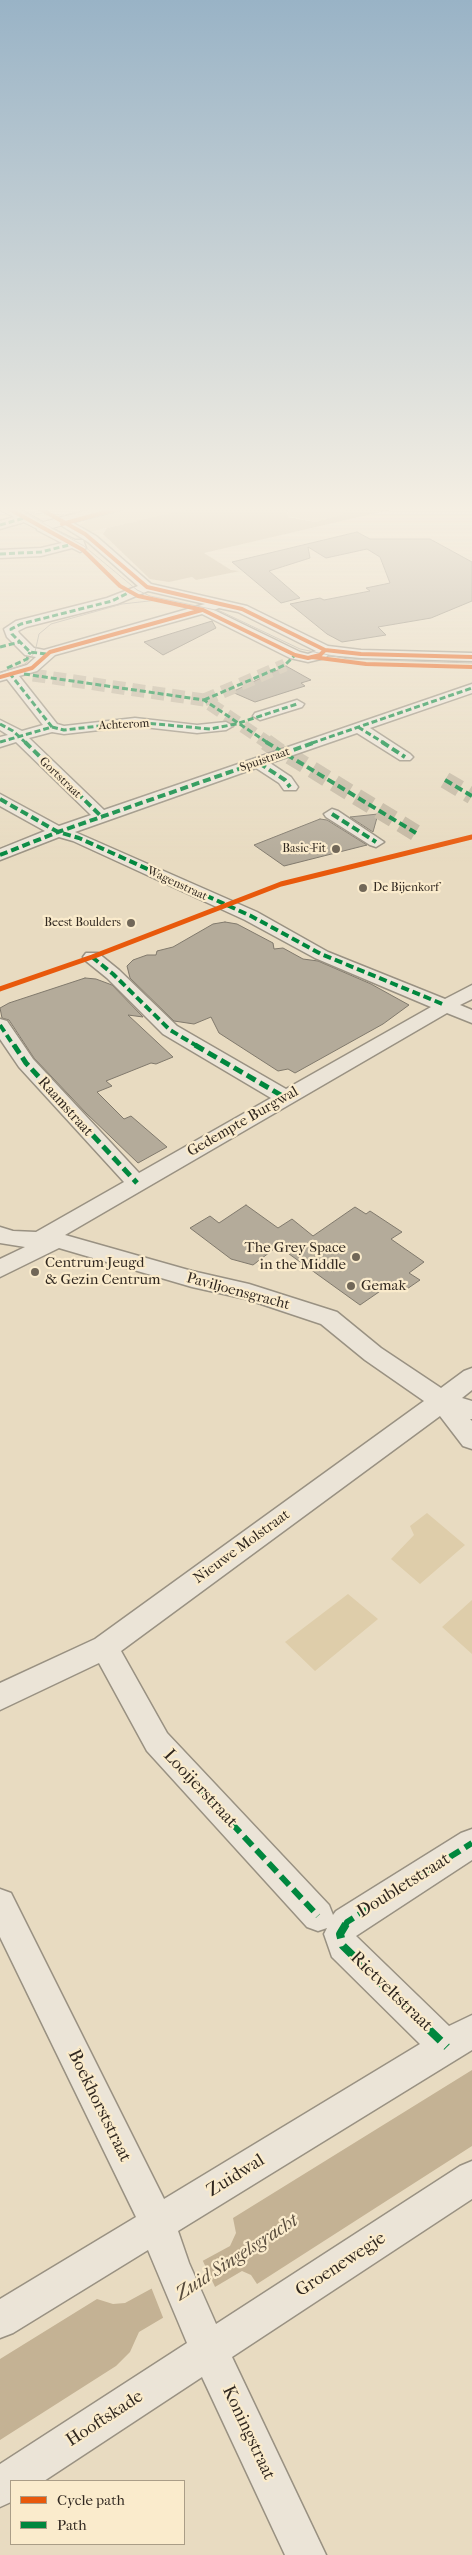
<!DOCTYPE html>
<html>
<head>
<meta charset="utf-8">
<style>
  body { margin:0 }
  #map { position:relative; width:472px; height:2555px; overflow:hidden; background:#e8dbc1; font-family:"IM FELL French Canon",serif }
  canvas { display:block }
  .legend { position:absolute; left:10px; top:2480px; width:175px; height:65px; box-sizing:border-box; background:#faebcc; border:1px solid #aa9d87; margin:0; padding:6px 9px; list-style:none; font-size:15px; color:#312820 }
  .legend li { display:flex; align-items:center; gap:10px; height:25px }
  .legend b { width:25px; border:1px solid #aa9d87 }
</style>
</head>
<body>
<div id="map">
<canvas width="472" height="2555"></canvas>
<ul class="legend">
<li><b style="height:6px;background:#e8590c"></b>Cycle path</li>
<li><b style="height:6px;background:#00873e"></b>Path</li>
</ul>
</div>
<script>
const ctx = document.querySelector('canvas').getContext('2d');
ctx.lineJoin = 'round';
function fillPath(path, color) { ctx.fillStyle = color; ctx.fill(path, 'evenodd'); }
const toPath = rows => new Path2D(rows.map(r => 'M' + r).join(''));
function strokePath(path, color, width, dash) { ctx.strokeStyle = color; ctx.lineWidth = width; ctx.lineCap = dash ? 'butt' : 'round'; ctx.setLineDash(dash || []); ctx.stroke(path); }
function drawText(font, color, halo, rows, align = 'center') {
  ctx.font = font + ' "IM FELL French Canon",serif'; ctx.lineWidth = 4.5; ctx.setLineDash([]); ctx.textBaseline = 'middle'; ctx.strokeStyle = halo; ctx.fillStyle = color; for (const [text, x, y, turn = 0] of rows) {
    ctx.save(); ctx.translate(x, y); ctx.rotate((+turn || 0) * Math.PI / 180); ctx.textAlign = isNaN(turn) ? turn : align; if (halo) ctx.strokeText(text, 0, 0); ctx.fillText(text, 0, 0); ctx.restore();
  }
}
fillPath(toPath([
  [137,506,207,506,89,532,80,525,87,520],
  [293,506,344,506,347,508,341,515,315,522,288,516,287,509],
  [427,1513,465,1545,420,1584,391,1559,414,1535,410,1526],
  [348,1594,378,1619,315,1671,285,1642],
  [472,1600,472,1654,442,1627]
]), '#decdaa');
fillPath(toPath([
  [202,506,293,506,287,510,288,517,315,522,341,515,346,510,344,506,406,506,204,553,231,570,240,571,196,580,192,577,169,582,150,579,103,534,107,528],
  [472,2070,472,2146,257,2284,251,2275,242,2271,139,2332,130,2352,116,2366,0,2440,0,2359,97,2299,113,2304,125,2303,230,2246,236,2233,233,2218]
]), '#c4b294');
fillPath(toPath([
  [202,2259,216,2289,164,2320,151,2287]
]), '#e8dbc1');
const building = toPath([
  [357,532,370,539,430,539,472,562,472,601,431,618,378,627,386,635,342,642,327,634,290,604,320,598,324,600,370,591,366,588,390,583,380,557,367,549,326,558,308,547,310,558,269,571,300,598,281,603,232,562,357,532],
  [212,621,216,628,163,655,144,642,212,621],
  [286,666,311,680,301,683,305,686,255,702,232,692,286,666],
  [378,814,373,832,350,817,378,814],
  [320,819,327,820,367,845,284,866,254,845,320,819],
  [225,922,237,924,273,943,274,949,283,948,303,959,318,961,371,984,409,1005,383,1024,295,1073,288,1069,278,1071,219,1033,211,1017,194,1024,174,1021,130,978,127,966,133,960,147,955,156,955,157,951,173,947,213,924,225,922],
  [85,978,96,979,112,985,143,1017,128,1015,173,1057,156,1064,151,1063,106,1081,112,1086,97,1092,124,1119,131,1116,167,1147,138,1163,86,1113,34,1058,9,1020,2,1018,0,1008,9,1003,85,978],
  [246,1205,278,1228,292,1219,313,1236,355,1207,366,1214,370,1211,402,1232,391,1239,424,1262,409,1273,420,1280,404,1291,392,1283,360,1305,278,1246,253,1265,231,1259,190,1228,210,1216,219,1223,246,1205]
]);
fillPath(building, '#b4ab9a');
strokePath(building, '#80796c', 1);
strokePath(toPath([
  [33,675,204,700,268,743],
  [204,700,285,665]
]), '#c3b7a1', 13, [13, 7]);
strokePath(toPath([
  [266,742,280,752],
  [290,756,416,833],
  [445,780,472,796]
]), '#c3b7a1', 17, [17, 9]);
const street = toPath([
  [24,514,30,518,28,521,0,529,0,521,24,514],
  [63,517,96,536,151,584,247,606,328,646,361,650,472,653,472,661,361,658,328,655,325,658,308,662,290,658,202,614,55,655,37,671,19,676,57,724,64,726,135,718,197,725,226,722,233,726,226,730,197,733,135,726,64,734,52,732,29,738,104,810,472,684,472,693,370,728,410,754,413,757,410,760,400,760,357,733,270,763,291,777,298,787,296,790,284,790,279,783,256,768,75,832,257,912,328,952,445,999,472,985,472,999,460,1005,472,1010,472,1023,447,1013,65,1235,192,1271,249,1284,337,1312,381,1348,441,1388,464,1371,472,1368,472,1390,462,1398,472,1401,472,1419,470,1419,472,1421,472,1449,463,1446,440,1416,121,1651,167,1733,329,1905,333,1915,336,1911,461,1833,472,1829,472,1860,356,1936,449,2026,472,2015,472,2050,178,2231,189,2263,216,2324,460,2166,472,2161,472,2199,232,2357,326,2555,285,2555,202,2377,44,2481,11,2481,11,2502,0,2507,0,2464,187,2343,148,2250,13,2333,0,2338,0,2299,136,2217,0,1937,0,1889,11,1893,164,2199,420,2044,332,1957,324,1934,327,1928,318,1931,307,1927,147,1751,99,1663,0,1710,0,1683,95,1639,424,1401,365,1360,321,1324,246,1299,192,1287,59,1248,0,1277,0,1259,25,1247,0,1243,0,1227,13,1231,36,1232,124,1182,19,1067,0,1039,0,1019,7,1021,33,1059,139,1173,271,1098,163,1034,107,978,86,961,83,957,86,953,98,953,119,970,177,1026,286,1089,431,1007,315,958,245,920,73,841,59,837,0,860,0,849,45,831,0,806,0,794,59,826,91,815,16,742,0,747,0,737,8,735,0,730,0,720,22,731,43,725,7,679,0,681,0,673,27,665,36,657,25,655,7,637,4,629,16,621,107,598,138,586,88,542,59,524,59,518,63,517],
  [148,591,205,604,44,650,34,648,19,633,18,631,26,627,117,604,148,591],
  [219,608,238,612,316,651,308,654,300,652,214,610,219,608],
  [41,523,75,540,83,540,86,548,80,552,72,548,41,556,0,558,0,550,41,548,62,543,37,530,37,524,41,523],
  [297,700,304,704,302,707,260,720,253,716,255,713,297,700],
  [332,809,338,811,384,842,376,847,370,845,326,817,324,814,332,809]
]);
const secondary = toPath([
  [0,506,14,506,43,522,104,506,127,506,125,509,41,531,0,510,0,506]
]);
strokePath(street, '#999182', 3);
strokePath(secondary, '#80796c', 2);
fillPath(street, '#ebe4d7');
fillPath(secondary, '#ebe4d7');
strokePath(toPath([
  [13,506,84,546,137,590,150,596,220,611,300,649,348,659,472,663],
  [30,513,65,515,102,506],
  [0,673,25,664,35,652,39,634,51,624,122,604,158,600]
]), '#aaa499', 1);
strokePath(toPath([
  [0,525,24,518],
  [0,554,41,552,73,544],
  [0,647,20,642],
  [46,654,30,652,12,634,11,629,21,624,112,601,130,592],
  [7,668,27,659,30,652],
  [24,674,204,700,268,743],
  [204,700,285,665,295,655],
  [0,724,13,731,26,743],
  [52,727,64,730,135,722,210,729,236,724,297,704],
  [358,727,384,743],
  [0,742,52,727,11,675],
  [312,743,472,688]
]), '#00873e', 3, [6, 3]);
strokePath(toPath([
  [25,742,103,818],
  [266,742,416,833],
  [382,742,405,757],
  [259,763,285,780,290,787],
  [445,780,472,796],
  [0,799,58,832,79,838,251,916,321,954,445,1005],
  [332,814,376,842],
  [0,855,58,832,316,742],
  [92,957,113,974,170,1030,197,1046],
  [0,1025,14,1046]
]), '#00873e', 4, [8, 4]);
strokePath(toPath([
  [14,1045,26,1063,137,1183],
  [195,1045,286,1098]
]), '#00873e', 5, [10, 5]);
strokePath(toPath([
  [195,1784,318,1916],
  [345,1926,347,1922,472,1843]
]), '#00873e', 6, [12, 6]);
strokePath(toPath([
  [346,1924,340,1934,343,1946,447,2047]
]), '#00873e', 8, [16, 8]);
strokePath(toPath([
  [4,506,83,550,120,586,138,596,203,610,295,655,308,658,320,655,325,650],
  [35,506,85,534,147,587,242,609,325,650,361,654,472,657],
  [62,524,127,506],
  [312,657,366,664,472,667],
  [0,677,32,668,50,652,202,610]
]), '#e8590c', 4);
strokePath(toPath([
  [0,989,92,957,281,884,472,837]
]), '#e8590c', 5);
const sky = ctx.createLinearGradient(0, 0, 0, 864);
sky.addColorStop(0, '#99b3c6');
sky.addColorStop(0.59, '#f5efe3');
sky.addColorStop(1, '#f5efe300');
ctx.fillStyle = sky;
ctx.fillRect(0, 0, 472, 864);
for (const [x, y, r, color] of [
  [336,849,5,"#716758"],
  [363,888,5,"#716758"],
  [131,923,5,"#716758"],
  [356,1257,5,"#716758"],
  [35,1272,5,"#716758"],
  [351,1286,5,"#716758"]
]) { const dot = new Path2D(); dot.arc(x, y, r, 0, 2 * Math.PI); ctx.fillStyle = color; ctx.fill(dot); strokePath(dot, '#faebcc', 2); }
drawText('12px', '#312820', '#faebcc', [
  ["Achterom",124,725,-3],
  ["Spuistraat",265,760,-19],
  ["Gortstraat",60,778,44],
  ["Wagenstraat",177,884,25]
]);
drawText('12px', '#312820', '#faebcc', [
  ["Basic-Fit",326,849],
  ["De Bijenkorf",373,888,"left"],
  ["Beest Boulders",121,923]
], 'right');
drawText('15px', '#312820', '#faebcc', [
  ["Raamstraat",65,1107,48],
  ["Gedempte Burgwal",243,1122,-30],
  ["Paviljoensgracht",238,1292,15],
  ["Nieuwe Molstraat",242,1547,-36]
]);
drawText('15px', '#312820', '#faebcc', [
  ["The Grey Space",346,1248,"right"],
  ["in the Middle",346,1265,"right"],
  ["Centrum Jeugd",45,1263],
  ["& Gezin Centrum",45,1280],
  ["Gemak",361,1286]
], 'left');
drawText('18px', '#312820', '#faebcc', [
  ["Looijerstraat",200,1789,47],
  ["Doubletstraat",404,1886,-32],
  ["Rietveltstraat",391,1992,44],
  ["Boekhorststraat",99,2106,64],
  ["Zuidwal",236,2176,-32],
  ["Groenewegje",341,2265,-33],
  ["Hooftskade",105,2419,-33],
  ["Koningstraat",248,2433,65]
]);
drawText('italic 19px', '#584c3d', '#faebcc', [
  ["Zuid Singelsgracht",237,2258,-33]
]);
</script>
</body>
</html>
